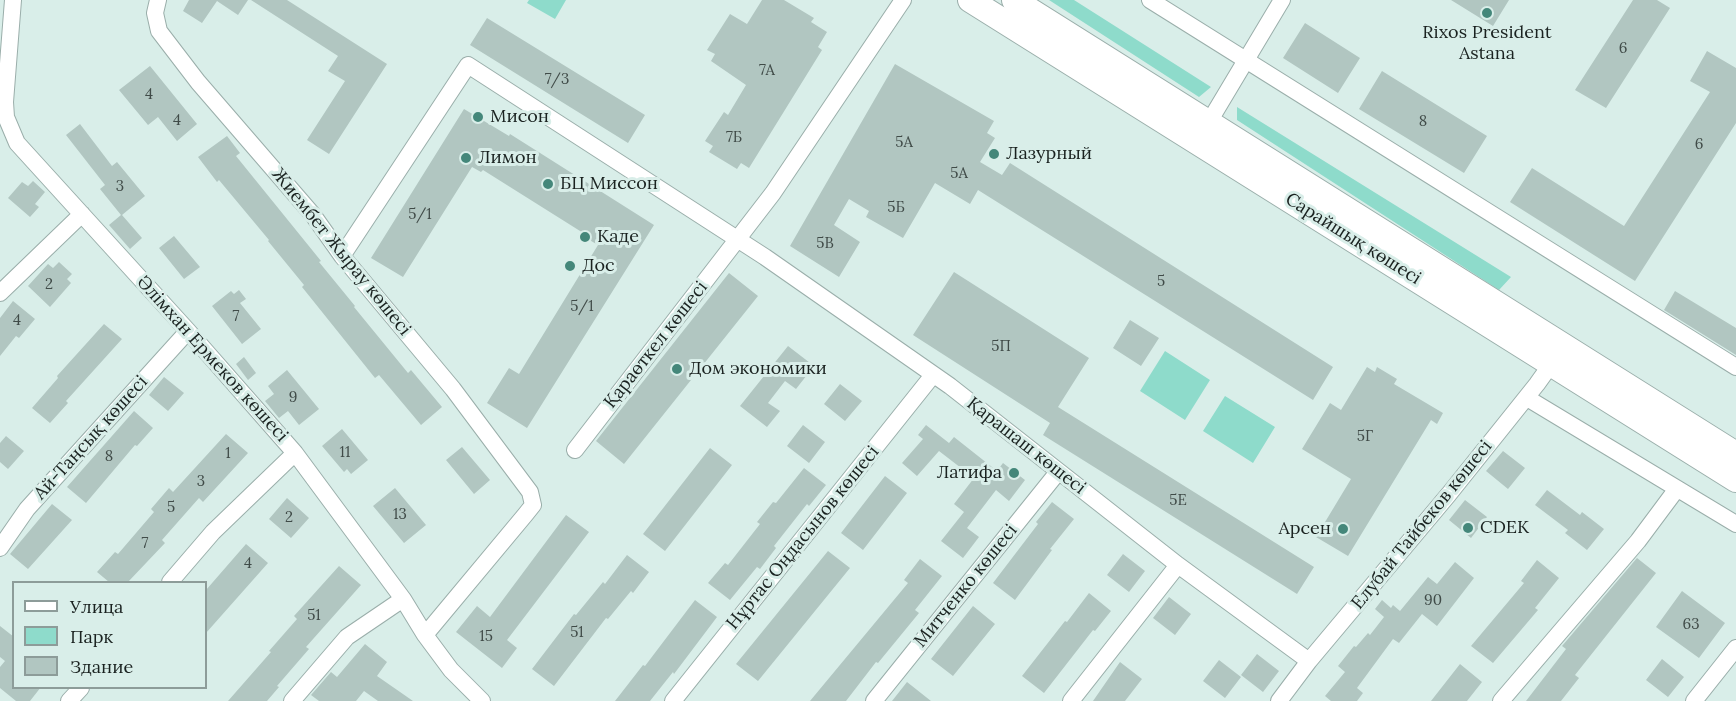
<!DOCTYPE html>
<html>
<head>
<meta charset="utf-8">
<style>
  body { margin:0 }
  #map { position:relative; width:1736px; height:701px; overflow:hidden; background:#d9eee9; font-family:Lora,serif }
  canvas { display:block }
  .legend { position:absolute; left:12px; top:581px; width:195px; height:108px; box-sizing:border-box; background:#d9eee9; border:2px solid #8d9c99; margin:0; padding:8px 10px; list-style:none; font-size:18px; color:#1a2220 }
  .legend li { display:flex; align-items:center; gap:12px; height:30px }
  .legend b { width:30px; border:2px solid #8d9c99 }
</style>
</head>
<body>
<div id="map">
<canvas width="1736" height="701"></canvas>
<ul class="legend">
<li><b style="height:8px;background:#fff"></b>Улица</li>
<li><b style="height:16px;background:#8edbcb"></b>Парк</li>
<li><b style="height:16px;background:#b1c6c1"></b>Здание</li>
</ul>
</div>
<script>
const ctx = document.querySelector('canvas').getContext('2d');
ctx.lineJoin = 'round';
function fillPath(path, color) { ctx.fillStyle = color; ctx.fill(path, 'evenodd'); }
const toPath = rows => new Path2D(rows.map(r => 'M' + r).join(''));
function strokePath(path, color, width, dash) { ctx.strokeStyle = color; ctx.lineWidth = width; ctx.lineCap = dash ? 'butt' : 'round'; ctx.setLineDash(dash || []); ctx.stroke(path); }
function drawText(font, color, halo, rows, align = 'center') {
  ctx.font = font + ' Lora,serif'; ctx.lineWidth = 6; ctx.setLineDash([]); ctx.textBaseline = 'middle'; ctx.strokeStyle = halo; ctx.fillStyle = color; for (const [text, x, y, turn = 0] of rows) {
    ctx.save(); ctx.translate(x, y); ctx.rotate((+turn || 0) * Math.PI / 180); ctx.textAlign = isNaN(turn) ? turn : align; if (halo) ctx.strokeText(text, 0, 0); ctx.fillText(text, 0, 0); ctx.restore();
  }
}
fillPath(toPath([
  [529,0,566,0,555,19,527,3],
  [1049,0,1074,0,1211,87,1199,97],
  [1237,107,1511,277,1499,290,1237,120],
  [1165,351,1210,380,1185,420,1140,391],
  [1225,396,1275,427,1253,463,1203,431]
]), '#8edbcb');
fillPath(toPath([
  [189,0,248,0,238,15,217,1,202,23,183,11],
  [251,0,287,0,387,64,329,154,307,140,345,81,328,71,338,56],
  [762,0,784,0,814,18,811,22,827,32,818,47,822,50,749,168,741,163,737,169,709,152,713,146,705,141,724,112,728,115,746,85,711,61,715,54,707,50,730,14,747,24],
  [1451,0,1509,0,1493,26],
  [1633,0,1657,0,1670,8,1606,108,1575,90],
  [487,18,645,115,628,143,470,45],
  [1305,23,1360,58,1338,93,1283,58],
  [1707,51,1736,68,1736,123,1635,281,1510,202,1532,168,1624,226,1710,92,1690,81],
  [895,64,994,121,987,133,995,138,980,162,1002,175,1010,163,1333,367,1313,400,978,190,970,204,935,183,903,238,866,217,869,211,849,199,834,225,860,242,839,277,790,246],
  [150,66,197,124,177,141,158,117,148,125,119,90],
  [1382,71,1487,136,1464,173,1359,109],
  [464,109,509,136,510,134,654,225,527,428,487,403,509,368,519,374,598,245,586,238,588,236,483,170,481,172,472,167,403,277,371,258],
  [80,124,112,166,117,162,145,196,122,215,142,238,130,249,109,225,121,215,100,189,105,185,66,135],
  [227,136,240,153,236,156,321,261,319,262,355,306,354,307,408,373,411,370,442,407,421,425,379,375,375,378,302,287,304,285,268,241,269,240,219,180,217,182,198,157],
  [33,181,45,192,35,204,39,207,30,217,8,198,22,182,28,186],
  [174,236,200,267,184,279,159,248],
  [59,262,72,274,67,279,71,283,50,307,28,286,48,264,53,268],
  [954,272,1089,358,1058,407,1314,567,1297,594,1043,435,1050,423,913,335],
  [729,273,758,296,624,464,596,441],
  [239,290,246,299,240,303,261,329,242,344,212,306,231,291,234,294],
  [1675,291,1736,328,1736,355,1664,310],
  [13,301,35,319,19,338,16,336,0,356,0,318],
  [1130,320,1159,338,1141,366,1113,348],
  [104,324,122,339,66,401,68,403,50,423,32,408,58,378,57,376],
  [788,346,814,366,796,389,785,381,768,403,780,411,767,427,740,406],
  [244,357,256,373,248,380,236,364],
  [1367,367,1375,372,1377,367,1397,379,1394,384,1443,413,1437,424,1431,420,1348,556,1316,537,1351,479,1302,449,1330,403,1341,410],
  [287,370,319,409,299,425,288,411,279,418,265,401,274,394,268,386],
  [164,377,184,393,168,411,149,395],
  [840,384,862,401,845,421,824,404],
  [134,411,153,428,137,446,135,445,86,503,67,487],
  [803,425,825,442,809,463,787,446],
  [926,425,949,443,954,437,997,471,1003,463,1025,480,1009,501,996,490,967,528,979,537,963,558,941,541,964,512,954,504,974,478,939,451,917,476,902,463,923,439,918,435],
  [342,429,368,460,351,474,347,469,344,472,322,446],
  [226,434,248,453,203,502,199,498,162,540,165,543,128,582,109,582,97,572,115,552,118,554,154,512,151,509,169,488,173,492],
  [6,436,24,451,8,469,0,462,0,443],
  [462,447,490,480,474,494,446,460],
  [710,448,732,465,665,551,643,534],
  [1503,451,1525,468,1508,489,1486,471],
  [804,468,826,485,809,506,807,504,774,546,776,548,760,569,757,567,730,600,708,583,725,563,728,565,760,524,757,522,773,502,776,503],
  [885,476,907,493,863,550,841,533],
  [395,488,426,525,404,543,373,506],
  [1547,490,1580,515,1582,512,1604,529,1587,550,1565,533,1568,530,1535,505],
  [287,498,309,518,291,538,269,519],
  [1465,500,1487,517,1471,538,1449,520],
  [1052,502,1074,519,1050,549,1052,550,1015,600,993,583,1038,524,1036,522],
  [52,504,72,520,28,569,10,554],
  [566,515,589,532,507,640,517,648,502,668,456,632,477,606,490,617],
  [246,544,268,563,206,633,206,590],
  [828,551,850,568,758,681,736,664],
  [1123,554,1145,571,1129,592,1107,575],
  [627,555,649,572,633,593,631,591,608,619,606,618,554,686,532,669,574,614,576,615,603,582,605,584],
  [1637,558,1656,573,1575,675,1579,678,1561,701,1526,701,1566,649,1562,646],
  [920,559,942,576,915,610,919,613,878,663,876,662,846,701,810,701,908,583,904,580],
  [1537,560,1559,578,1535,608,1538,610,1493,663,1471,646,1524,583,1521,581],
  [1455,562,1474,578,1437,626,1422,614,1399,643,1393,639,1357,688,1363,693,1357,701,1331,701,1325,696,1345,672,1338,666,1354,646,1356,647,1368,633,1370,635,1384,617,1375,609,1382,600,1391,608,1393,605,1400,611,1428,577,1437,584],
  [339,566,361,585,306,647,309,649,277,686,279,687,267,701,228,701,271,652,269,651,297,619,294,616],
  [1682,591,1725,623,1699,658,1656,627],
  [1089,593,1111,611,1095,631,1093,630,1044,693,1022,676,1065,621,1067,622],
  [1169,597,1191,614,1175,635,1153,618],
  [695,600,717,617,674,674,673,672,650,701,615,701,643,665,645,666],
  [973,606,995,624,953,676,931,659],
  [0,626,14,637,14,687,41,687,30,701,16,701,0,688,0,667,5,661,0,657],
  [365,644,387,662,377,676,413,701,378,701,364,691,356,701,319,701,311,695,331,672,337,677],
  [1257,654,1279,671,1263,692,1241,675],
  [1662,659,1684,677,1668,697,1646,680],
  [1219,660,1241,677,1225,698,1203,681],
  [1120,662,1142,679,1125,701,1093,701],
  [1460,664,1482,682,1467,701,1431,701],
  [907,682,931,701,892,701]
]), '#b1c6c1');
const street = toPath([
  [13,0,5,102,6,117,17,143,188,331,295,453,403,599,425,635,451,670,482,701],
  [158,0,155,13,159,31,198,82,313,215,342,256,453,389,530,492,533,505,525,515,425,635],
  [1150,0,1736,367],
  [1209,122,1282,0],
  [342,256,468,65,765,257,950,386,1178,565,1309,661],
  [0,293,82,214],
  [1527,398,1736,524],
  [575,450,773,193,903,0],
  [0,548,27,509,188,331],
  [170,582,213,532,295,453],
  [69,701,81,688],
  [292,701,347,637,403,599],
  [673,701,933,375],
  [874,701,1058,472],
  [1071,701,1178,565],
  [1279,701,1309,661,1449,494,1537,384,1557,356],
  [1501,701,1638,541,1676,490],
  [1694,701,1736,648]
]);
const secondary = toPath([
  [970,0,1736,480],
  [1014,0,1736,454]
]);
strokePath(street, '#9aaeaa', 18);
strokePath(secondary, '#9aaeaa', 26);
strokePath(street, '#fff', 16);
strokePath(secondary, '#fff', 24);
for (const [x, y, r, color] of [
  [1487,13,6,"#44877a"],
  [478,117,6,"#44877a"],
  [994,154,6,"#44877a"],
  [466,158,6,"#44877a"],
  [548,184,6,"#44877a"],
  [585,237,6,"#44877a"],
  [570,266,6,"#44877a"],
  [677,369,6,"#44877a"],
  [1014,473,6,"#44877a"],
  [1468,528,6,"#44877a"],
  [1343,529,6,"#44877a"]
]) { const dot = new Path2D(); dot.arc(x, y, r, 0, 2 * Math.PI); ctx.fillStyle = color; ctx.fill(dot); strokePath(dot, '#d9eee9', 2); }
drawText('15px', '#404b48', null, [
  ["6",1623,49],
  ["7А",767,71],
  ["7/3",557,80],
  ["4",149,95],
  ["4",177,121],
  ["8",1423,122],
  ["7Б",734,138],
  ["5А",904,143],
  ["6",1699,145],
  ["5А",959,174],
  ["3",120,187],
  ["5Б",896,208],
  ["5/1",420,215],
  ["5В",825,244],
  ["5",1161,282],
  ["2",49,285],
  ["5/1",582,307],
  ["7",236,317],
  ["4",17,321],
  ["5П",1001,347],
  ["9",293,398],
  ["5Г",1365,437],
  ["11",345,453],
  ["1",228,454],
  ["8",109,457],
  ["3",201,482],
  ["5Е",1178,501],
  ["5",171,508],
  ["13",400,515],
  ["2",289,518],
  ["7",145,544],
  ["4",248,564],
  ["90",1433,601],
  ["51",314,616],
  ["63",1691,625],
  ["51",577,633],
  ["15",486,637]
]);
drawText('18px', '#1a2220', '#d9eee9', [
  ["Rixos President",1487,33,"center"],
  ["Astana",1487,54,"center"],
  ["Мисон",490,117],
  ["Лазурный",1006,154],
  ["Лимон",478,158],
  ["БЦ Миссон",560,184],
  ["Каде",597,237],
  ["Дос",582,266],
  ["Дом экономики",689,369],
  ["Латифа",1002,473,"right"],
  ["CDEK",1480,528],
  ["Арсен",1331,529,"right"]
], 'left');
drawText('18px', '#1a2220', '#d9eee9', [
  ["Сарайшық көшесі",1353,239,32],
  ["Жиембет Жырау көшесі",341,252,51],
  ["Қараөткел көшесі",656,345,-52],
  ["Әлімхан Ермеков көшесі",212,359,48],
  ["Ай-Таңсық көшесі",91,438,-48],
  ["Қарашаш көшесі",1026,446,38],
  ["Елубай Тайбеков көшесі",1422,525,-51],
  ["Нұртас Оңдасынов көшесі",803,538,-51],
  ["Митченко көшесі",966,586,-51]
]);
</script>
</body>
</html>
